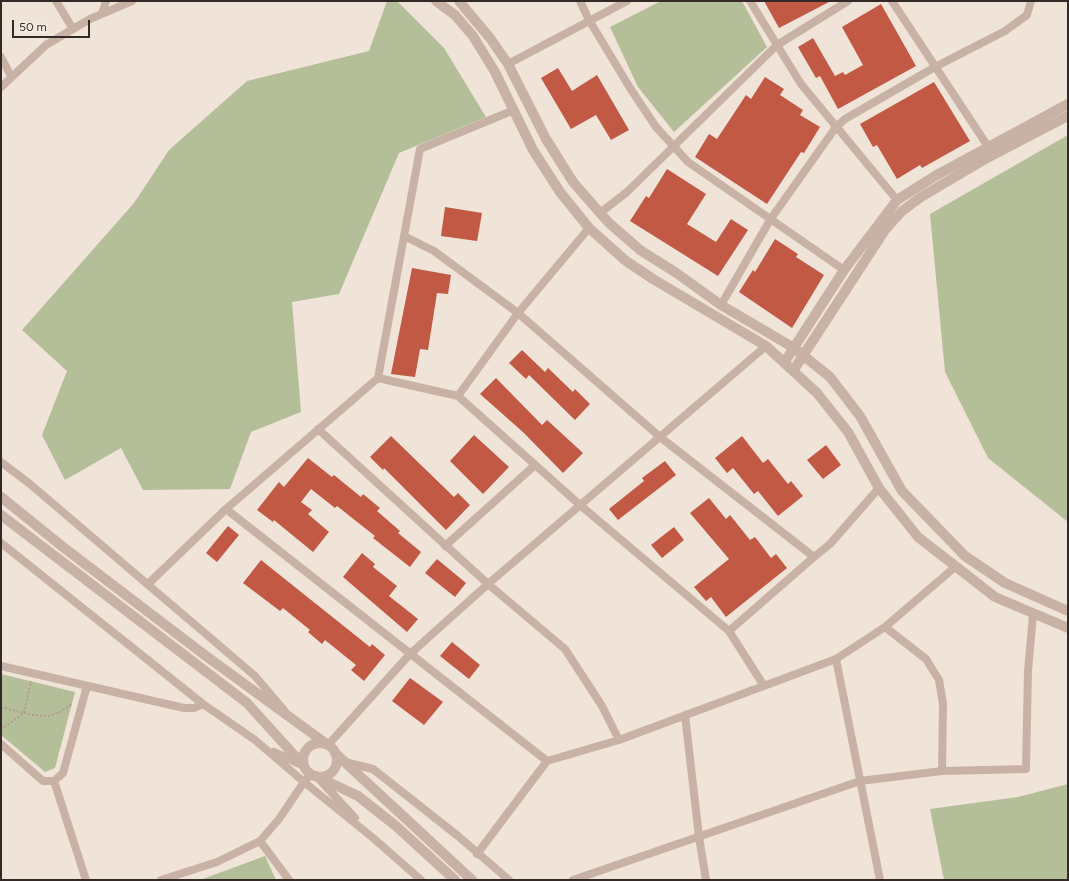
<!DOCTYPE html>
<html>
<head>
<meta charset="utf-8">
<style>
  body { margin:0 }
  #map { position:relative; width:1069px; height:881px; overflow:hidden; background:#f0e3d8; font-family:Figtree,sans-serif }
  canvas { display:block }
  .frame { position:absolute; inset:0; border:2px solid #332926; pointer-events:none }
  .scale { position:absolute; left:12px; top:20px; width:78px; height:18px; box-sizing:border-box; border:2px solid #332926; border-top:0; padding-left:5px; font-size:12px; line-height:14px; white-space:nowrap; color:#332926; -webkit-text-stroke:3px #f8ede4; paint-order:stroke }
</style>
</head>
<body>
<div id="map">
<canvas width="1069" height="881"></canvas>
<div class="frame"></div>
<div class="scale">50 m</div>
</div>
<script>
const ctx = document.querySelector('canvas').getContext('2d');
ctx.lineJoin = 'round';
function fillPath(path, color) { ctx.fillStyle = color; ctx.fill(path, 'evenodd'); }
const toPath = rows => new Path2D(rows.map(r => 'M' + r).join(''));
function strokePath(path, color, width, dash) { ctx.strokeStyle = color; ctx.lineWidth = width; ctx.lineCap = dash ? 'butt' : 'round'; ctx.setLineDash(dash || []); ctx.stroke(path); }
fillPath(toPath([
  [387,1,397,1,444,48,486,117,399,153,339,294,292,302,301,412,251,432,230,489,143,490,121,448,65,480,42,435,67,371,22,330,134,203,169,150,247,81,369,51],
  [661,1,742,1,767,47,674,132,638,87,610,27],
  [1068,135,1068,522,988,458,945,372,930,214],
  [1,674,75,692,55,768,45,772,1,735],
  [1068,784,1068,880,944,880,930,809,1018,797],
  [265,856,276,880,200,880]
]), '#b4be99');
fillPath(toPath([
  [764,1,831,1,779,28],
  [881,4,916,66,838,109,820,76,816,78,798,47,813,38,835,76,843,72,845,75,863,65,842,27],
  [558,68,572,91,597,75,629,130,611,140,596,115,571,129,541,78],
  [765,77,784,89,780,95,803,110,800,115,820,127,804,153,801,152,767,204,695,157,709,134,717,139,746,95,751,99],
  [934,82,970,141,922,168,920,165,897,179,877,145,873,147,860,124],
  [667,169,706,194,687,224,716,242,731,219,748,230,718,276,630,221,646,196,649,198],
  [445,207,482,213,477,241,441,236],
  [775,239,798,254,796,257,824,275,792,328,739,292,753,270,755,272],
  [412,268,451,275,448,294,437,293,428,350,420,349,415,377,391,374],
  [522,350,545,372,548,368,573,392,575,389,590,404,575,420,529,375,526,379,509,363],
  [496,378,542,425,547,420,583,453,563,473,524,433,480,394],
  [474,435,509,467,483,494,450,461],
  [391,436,454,497,458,493,470,505,446,530,384,468,383,470,370,457],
  [742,436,763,463,768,459,788,484,791,481,803,496,778,516,758,491,754,494,733,468,727,473,715,458],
  [826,445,841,465,823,479,807,460],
  [308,458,332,477,334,475,361,497,363,494,380,508,377,511,400,531,398,533,421,552,410,567,373,538,375,536,337,506,335,508,311,489,301,502,312,510,308,514,329,532,313,552,274,520,273,522,257,510,279,482,284,487],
  [665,461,676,475,618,520,609,509,644,481,642,478],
  [709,498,726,519,730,515,750,540,755,537,771,558,776,554,787,568,726,617,711,597,706,601,694,587,729,559,690,513],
  [228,526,239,535,217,562,206,553],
  [674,527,684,540,662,558,651,545],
  [362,553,375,564,373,567,397,586,389,596,418,619,407,632,343,577],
  [437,559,466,583,455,597,425,573],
  [261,560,370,647,372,644,385,655,364,681,351,670,356,665,325,640,322,644,308,632,310,630,283,608,280,611,243,583],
  [452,642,480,665,469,679,440,656],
  [410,678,443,702,424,725,392,701]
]), '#c15945');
strokePath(toPath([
  [1,707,33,715,49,716,60,712,72,704],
  [1,727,3,728,24,713,31,681]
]), '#b29b8f', 2, [2, 2]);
strokePath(toPath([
  [56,1,73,29],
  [580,1,589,20,630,88,656,127,688,162,844,270],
  [750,1,801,84,897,200],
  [892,1,989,148],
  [102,14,106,1],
  [1,57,11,76],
  [508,64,627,1],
  [1,87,46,45,90,19,132,1],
  [600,213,627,192,777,45,848,1],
  [404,236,434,251,518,313,660,437,814,557,830,544,879,488],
  [721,305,770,220,836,127,845,119,935,67,1005,31,1027,15,1031,1],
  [378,378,458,396,580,505,729,631,764,686],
  [458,396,518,313,589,228],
  [318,429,488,584,565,649,602,706,619,740],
  [1,462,30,484,255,676,284,710],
  [226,509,547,761,619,740,836,659,885,627,955,567],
  [1,543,203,704,255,740,304,782,311,774],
  [445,546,535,465],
  [148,584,226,509,378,378,420,149,514,110],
  [885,627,926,659,939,680,943,704,942,771],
  [729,631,814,557],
  [836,659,880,880],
  [1,666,184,708,194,708,203,704],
  [685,715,699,837,706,880],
  [1,744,43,781,54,781,63,773,87,686],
  [328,745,410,654,488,584,766,346],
  [274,752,302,765],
  [345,762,373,769,458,836,509,880],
  [318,778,355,818],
  [54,781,86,880],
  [260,841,289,880],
  [477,854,547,761],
  [161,880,217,862,260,841,279,819,304,782,372,837,421,880],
  [573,880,860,781,942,771,1026,769,1028,671,1033,614]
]), '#c7b2a5', 8);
strokePath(toPath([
  [436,1,455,15,473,36,495,72,533,150,560,192,589,228,626,261,653,279,766,346,817,393,848,432,879,488,918,537,995,597,1068,628],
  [459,1,490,38,508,64,546,139,573,182,608,222,640,250,675,272,721,305,794,348,830,377,860,416,902,491,965,556,1005,583,1068,611],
  [784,363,844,270,897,200,935,176,1068,104],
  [793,371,885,230,902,211,921,197,987,158,1068,116],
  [1,497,63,547,206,656,328,745],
  [1,515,247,703,304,766],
  '303 760a17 17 0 1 1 34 0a17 17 0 1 1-34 0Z',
  [335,753,472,880],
  [316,776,358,796,396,826,455,880]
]), '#c7b2a5', 10);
</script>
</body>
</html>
